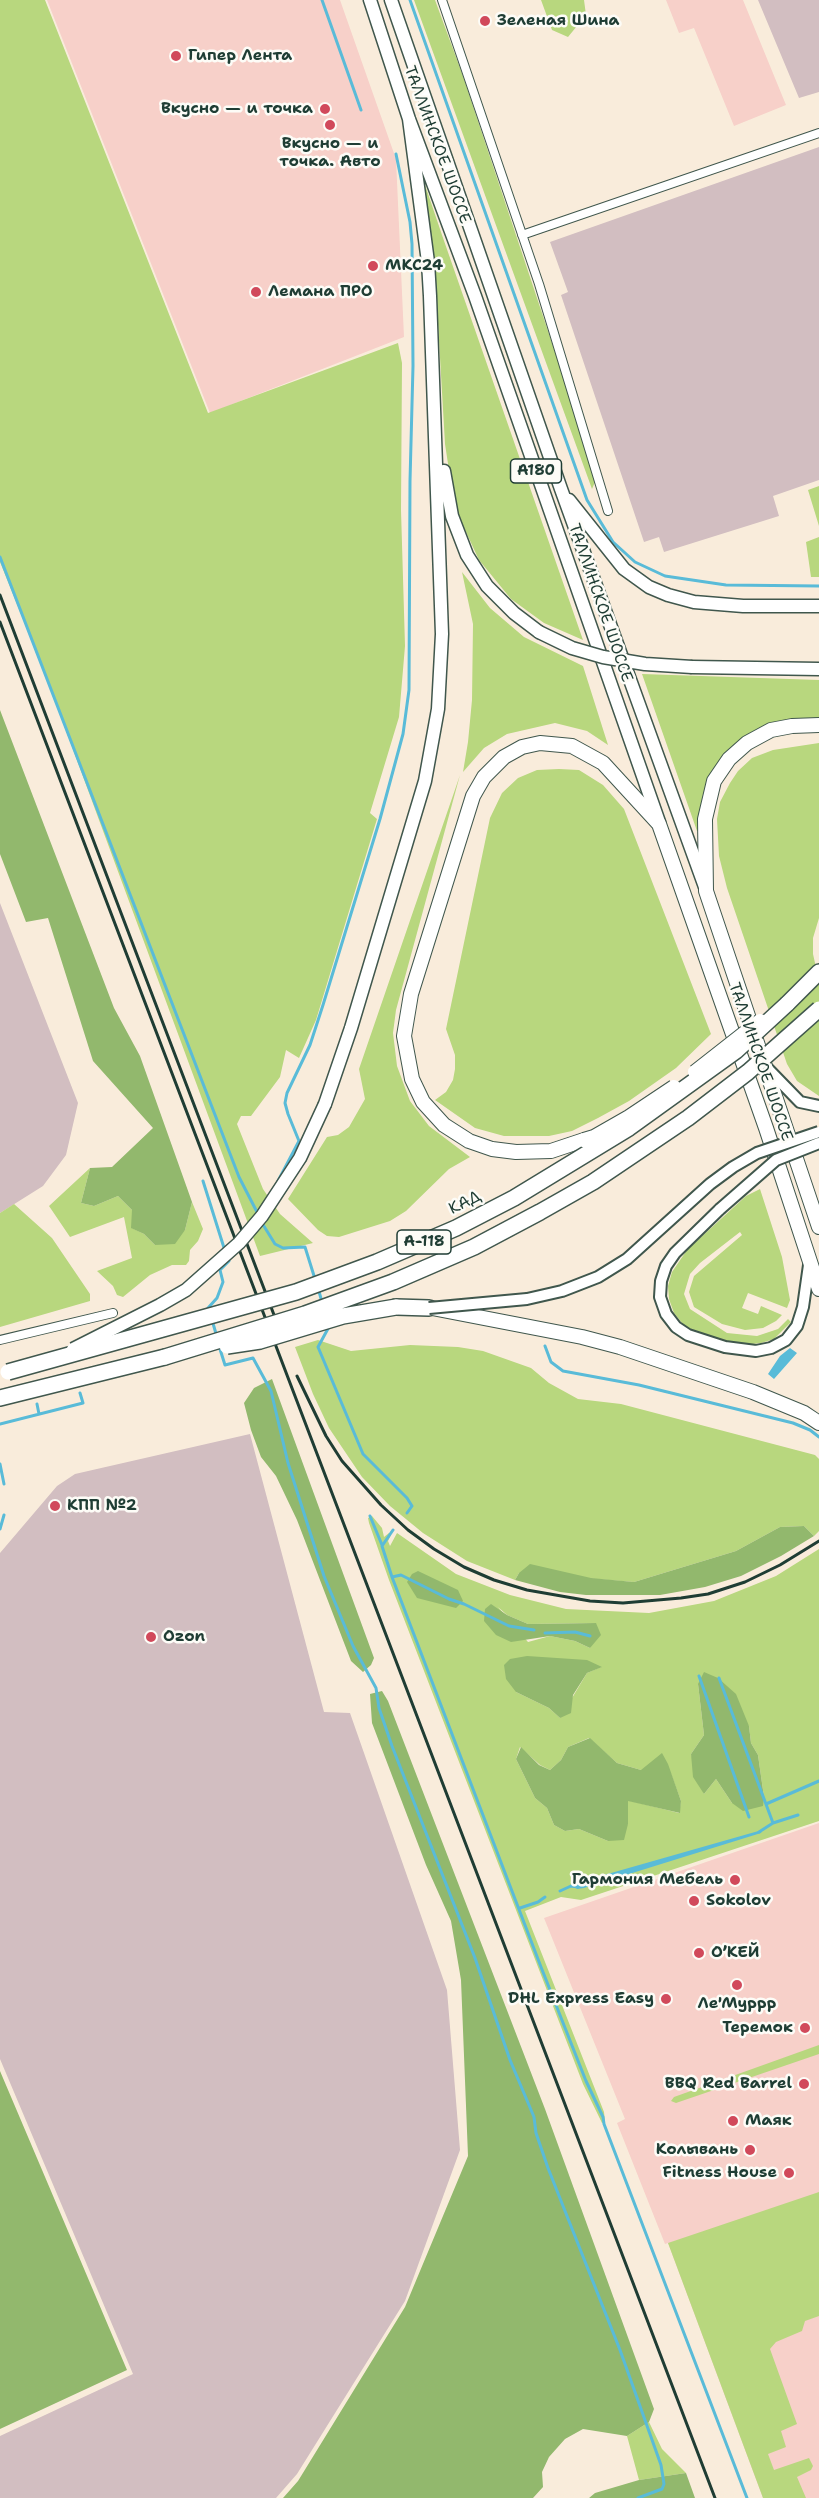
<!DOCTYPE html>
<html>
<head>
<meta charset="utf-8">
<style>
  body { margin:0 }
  canvas { display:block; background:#f9ecdb }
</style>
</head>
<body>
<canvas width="819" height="2498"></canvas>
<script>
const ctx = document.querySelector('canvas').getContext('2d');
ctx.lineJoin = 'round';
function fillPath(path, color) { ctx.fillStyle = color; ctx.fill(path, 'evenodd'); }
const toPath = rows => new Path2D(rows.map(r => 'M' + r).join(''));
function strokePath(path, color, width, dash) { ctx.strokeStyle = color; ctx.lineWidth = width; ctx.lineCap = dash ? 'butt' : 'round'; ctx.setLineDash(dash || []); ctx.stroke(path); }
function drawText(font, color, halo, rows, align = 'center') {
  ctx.font = font + ' "Shantell Sans",sans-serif'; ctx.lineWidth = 5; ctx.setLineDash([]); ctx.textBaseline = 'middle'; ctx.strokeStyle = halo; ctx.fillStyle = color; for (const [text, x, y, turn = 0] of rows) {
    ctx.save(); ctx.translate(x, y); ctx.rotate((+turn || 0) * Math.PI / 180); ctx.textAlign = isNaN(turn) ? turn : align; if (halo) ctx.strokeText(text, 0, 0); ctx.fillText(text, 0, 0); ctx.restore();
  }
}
fillPath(toPath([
  [47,0,340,0,396,159,404,337,210,413],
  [666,0,743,0,786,105,734,126,694,28,679,33],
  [819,1823,819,2498,763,2498,668,2243,665,2244,617,2123,625,2119,544,1918]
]), '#f7d0c9');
fillPath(toPath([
  [758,0,819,0,819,92,799,98],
  [819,147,819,480,773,496,779,516,664,552,659,537,644,542,561,295,568,292,550,242],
  [0,903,78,1103,66,1155,43,1186,0,1213],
  [250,1434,324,1712,350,1713,447,1990,460,2150,405,2301,297,2474,276,2498,0,2498,0,2436,133,2374,0,2059,0,1553,57,1486,75,1474]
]), '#d2bec1');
fillPath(toPath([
  [0,0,45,0,208,413,398,343,402,363,401,510,405,646,399,717,370,813,377,819,316,1020,299,1058,286,1050,280,1077,251,1116,241,1116,237,1124,263,1189,280,1214,313,1243,260,1256,44,671,0,562],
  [414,0,435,0,463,76,565,382,592,468,595,482,592,489],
  [541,0,584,0,586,15,568,37,552,30],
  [422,176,442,235,583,640,544,623,511,599,479,560,459,517,452,490,445,444,435,271],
  [819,486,819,526,808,490],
  [819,537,819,577,811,577,806,542],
  [462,572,490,608,524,637,583,666,608,745,587,731,555,723,507,734,484,748,463,772,468,742,472,700,473,624],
  [642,674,819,680,819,719,799,718,781,722,710,778,703,794,700,809,700,830,697,831],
  [819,743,819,918,813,938,813,954,819,981,819,1096,797,1081,787,1064,727,888,719,856,717,819,720,802,730,783,738,771,752,758,773,750],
  [559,769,579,770,603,785,624,809,711,1034,676,1068,629,1101,598,1118,572,1131,549,1136,504,1136,475,1128,435,1100,446,1092,453,1080,455,1069,455,1055,446,1029,490,818,502,793,518,778,537,770],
  [460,775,396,1010,393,1033,397,1066,410,1101,429,1126,470,1157,449,1169,406,1211,390,1221,339,1237,327,1236,318,1230,288,1199,327,1137,338,1135,349,1127,365,1099,359,1069],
  [90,1168,81,1203,94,1206,118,1196,132,1210,132,1228,144,1234,155,1245,185,1230,192,1202,203,1229,198,1241,190,1250,189,1261,186,1265,172,1265,150,1275,123,1297,117,1295,113,1286,97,1271,132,1258,124,1217,70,1237,49,1206],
  [760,1189,782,1257,790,1300,787,1308,748,1293,742,1308,758,1314,761,1306,782,1315,776,1321,763,1328,745,1330,722,1324,694,1307,689,1292,694,1276,742,1235,740,1232,700,1263,690,1274,684,1294,690,1309,727,1333,757,1336,778,1329,788,1319,791,1322,774,1339,761,1343,743,1345,697,1334,686,1328,674,1313,669,1299,668,1286,672,1272,687,1250,746,1196],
  [14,1204,52,1238,90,1294,90,1301,0,1327,0,1213],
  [318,1340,351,1351,410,1345,458,1347,483,1351,531,1368,549,1383,578,1399,621,1404,815,1455,819,1459,819,1531,814,1536,804,1526,780,1527,736,1551,634,1582,519,1573,515,1580,467,1561,423,1533,390,1506,362,1477,329,1428,313,1394,295,1347],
  [372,1516,382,1528,384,1537,389,1533,391,1535,388,1541,390,1546,397,1533,456,1574,510,1595,566,1609,649,1613,714,1601,776,1576,819,1549,819,1821,581,1900,561,1897,525,1911,604,2112,605,2122,602,2123,583,2084,389,1580,369,1523,368,1518],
  [498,1607,507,1615,528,1624,596,1623,590,1648,575,1641,550,1636,528,1642],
  [601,1667,587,1673,560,1718,549,1708,516,1692],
  [698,1684,749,1726,751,1743,758,1755,764,1797,732,1803,716,1779,704,1794,691,1754,704,1735],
  [589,1738,617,1763,641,1770,671,1774,681,1801,679,1813,627,1800,628,1824,608,1841,579,1829,565,1831,554,1825,547,1808,535,1798,516,1759,520,1747,540,1765,550,1770,561,1760,568,1747],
  [819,2045,819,2054,676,2103,671,2101,674,2097],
  [819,2192,819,2316,805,2321,802,2331,776,2342,770,2349,797,2424,781,2431,786,2447,768,2454,774,2470,809,2458,813,2466,811,2470,797,2477,806,2498,763,2498,668,2243],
  [649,2422,662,2449,686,2473,639,2480,627,2436]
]), '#b8d77e');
fillPath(toPath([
  [0,710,114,1008,140,1056,192,1202,185,1230,175,1244,155,1245,144,1234,131,1228,132,1210,118,1196,94,1206,81,1203,90,1168,112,1167,153,1128,93,1061,48,918,26,922,0,854],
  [272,1379,374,1658,371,1665,363,1672,351,1661,297,1520,276,1476,261,1457,251,1430,244,1403,254,1388],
  [804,1526,814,1536,781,1556,741,1576,705,1587,660,1595,586,1595,560,1592,515,1580,519,1573,530,1564,591,1578,634,1582,736,1551,780,1527],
  [418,1571,458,1590,463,1601,456,1608,417,1598,407,1582,412,1574],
  [491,1604,507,1615,528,1624,596,1623,601,1635,590,1648,575,1641,550,1636,511,1642,496,1635,484,1621,485,1609],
  [527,1656,587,1660,602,1667,587,1673,573,1695,571,1713,560,1718,549,1708,516,1692,506,1679,504,1665,510,1659],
  [704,1672,718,1678,736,1694,749,1726,751,1743,758,1755,764,1797,763,1806,743,1811,732,1803,716,1779,704,1794,693,1777,691,1754,704,1735,698,1684],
  [382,1691,388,1701,545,2109,654,2409,649,2422,627,2436,583,2429,565,2439,549,2457,542,2472,543,2487,533,2498,283,2498,298,2481,405,2307,468,2156,461,1980,451,1921,426,1865,372,1723,370,1694],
  [590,1738,617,1763,641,1770,662,1753,668,1764,681,1801,680,1813,628,1801,628,1824,624,1840,608,1841,579,1829,565,1831,554,1825,547,1808,535,1798,516,1759,521,1747,539,1765,550,1770,561,1760,568,1747],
  [0,2071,127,2370,0,2429],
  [686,2473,695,2498,589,2498,595,2493,639,2480]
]), '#92b86d');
fillPath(toPath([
  [790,1348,797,1353,774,1379,768,1374,780,1356],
  [762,1830,761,1833,584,1888,577,1889,575,1887,576,1883]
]), '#59bbd8');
strokePath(toPath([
  [322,0,361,110],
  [410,0,587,500,613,542,635,562,665,576,726,585,819,586],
  [0,557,239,1177,258,1214],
  [203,1181,225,1251],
  [278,1181,299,1141,288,1114,285,1103,287,1093,310,1045,323,1005,380,819,403,734,409,690,410,481,413,366,412,244,410,222,396,154],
  [262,1223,275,1244,283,1248,305,1247,315,1279],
  [318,1288,322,1302],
  [209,1311,208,1308,217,1298,223,1282,220,1270,229,1261,227,1257],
  [212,1320,217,1337],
  [330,1325,318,1347,363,1454,407,1498,412,1506,407,1513],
  [219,1346,225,1365,253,1358,271,1391,288,1463,324,1576,353,1646,376,1688,379,1708,392,1746,475,1958,510,2060,534,2117,536,2133,548,2168,620,2350,661,2465,664,2484,662,2489,638,2498],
  [545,1346,551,1362,563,1371,639,1385,793,1423,810,1430,819,1437],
  [37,1404,39,1414],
  [0,1424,83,1403,80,1393],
  [0,1464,4,1484],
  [370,1516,382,1545],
  [0,1529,4,1515],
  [393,1530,382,1546,392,1577,541,1967,586,2081,603,2117,604,2124,747,2498],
  [392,1577,401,1575,449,1599,464,1604,509,1626,534,1630],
  [545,1633,575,1632,590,1636],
  [699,1676,749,1817],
  [719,1678,773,1823,798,1815],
  [766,1804,819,1781],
  [759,1832,773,1823],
  [560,1891,571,1886,578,1887],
  [520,1908,538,1902,545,1897]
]), '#59bbd8', 3);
const minor = toPath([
  [442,0,539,284,608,511],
  [522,235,819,133],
  [0,1340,113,1313]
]);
const secondary = toPath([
  [766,1067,800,1102,819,1106],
  [720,1209,675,1253,666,1266,661,1281,660,1297,666,1314,676,1327,688,1335,725,1347,756,1351,771,1348,786,1340,797,1326,803,1307,809,1265]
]);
const primary = toPath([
  [370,0,409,119,475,296,659,822],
  [391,0,561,489,705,887],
  [444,471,452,516,467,555,487,586,514,613,539,632],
  [569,500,624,569,649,587,668,595,694,602,743,606,819,606],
  [692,667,819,669],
  [325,1104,351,1028,425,781,438,709,442,634,430,296,428,262,409,119]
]);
const trunk = toPath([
  [819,725,792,726,771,730,747,743,729,759,714,781,705,819,706,891,819,1227],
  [584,1140,551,1151,516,1152,492,1149,469,1141,444,1125,423,1102,412,1079,404,1036,411,994,473,796,484,777,504,757,522,747,540,743,572,746,603,763,659,824,766,1128,819,1289],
  [432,1308,582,1337,620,1347,753,1392,804,1413,819,1423]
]);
const motorway = toPath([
  [787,1004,819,972],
  [396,1307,429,1308],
  [0,1398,165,1357]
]);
strokePath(minor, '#40574d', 10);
strokePath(secondary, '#40574d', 14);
strokePath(primary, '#40574d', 15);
strokePath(trunk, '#40574d', 16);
strokePath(motorway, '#40574d', 18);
strokePath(minor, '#fff', 8);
strokePath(secondary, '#fff', 10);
strokePath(primary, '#fff', 12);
strokePath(trunk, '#fff', 14);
strokePath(motorway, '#fff', 15);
strokePath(toPath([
  [0,595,279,1328],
  [0,622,715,2498],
  [297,1376,326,1436,342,1461,381,1505,408,1530,434,1549,464,1567,494,1580,527,1590,590,1601,623,1603,681,1598,708,1594,745,1582,780,1565,819,1541]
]), '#1f3d34', 3);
const secondaryBridge = toPath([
  [720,1209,776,1160,819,1143],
  [429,1308,527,1299,562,1291,598,1277,627,1259,710,1184,733,1167,757,1153,819,1132]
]);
const primaryBridge = toPath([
  [539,632,572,648,603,657,645,664,692,667],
  [73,1349,160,1305,186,1290,239,1243,262,1216,300,1158,325,1104]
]);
const trunkBridge = toPath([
  [695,1072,760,1021],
  [584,1140,594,1137,629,1117,674,1087]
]);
const motorwayBridge = toPath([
  [227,1346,260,1341,343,1316,396,1307],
  [165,1357,305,1314,393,1282,474,1247,540,1212,593,1182,688,1118,748,1072,819,1009],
  [8,1372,296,1292,377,1262,456,1228,514,1198,629,1128,736,1051,787,1004]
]);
strokePath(secondaryBridge, '#40574d', 14, []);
strokePath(primaryBridge, '#40574d', 15, []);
strokePath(trunkBridge, '#40574d', 16, []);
strokePath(motorwayBridge, '#40574d', 18, []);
strokePath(secondaryBridge, '#fff', 10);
strokePath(primaryBridge, '#fff', 12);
strokePath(trunkBridge, '#fff', 14);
strokePath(motorwayBridge, '#fff', 15);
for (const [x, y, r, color] of [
  [485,21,6,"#d1495b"],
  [176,56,6,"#d1495b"],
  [325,109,6,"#d1495b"],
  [330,125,6,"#d1495b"],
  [373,266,6,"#d1495b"],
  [256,292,6,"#d1495b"],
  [55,1506,6,"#d1495b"],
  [151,1637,6,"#d1495b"],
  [735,1880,6,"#d1495b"],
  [694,1901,6,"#d1495b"],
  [699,1953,6,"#d1495b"],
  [737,1985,6,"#d1495b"],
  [666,1999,6,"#d1495b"],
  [805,2028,6,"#d1495b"],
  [804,2084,6,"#d1495b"],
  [733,2121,6,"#d1495b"],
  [750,2150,6,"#d1495b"],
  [789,2173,6,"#d1495b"]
]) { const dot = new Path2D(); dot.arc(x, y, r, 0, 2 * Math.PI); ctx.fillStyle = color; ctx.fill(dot); strokePath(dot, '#fdfcf7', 2); }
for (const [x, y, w] of [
  [536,471,51],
  [424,1242,54]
]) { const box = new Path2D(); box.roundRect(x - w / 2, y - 12, w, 24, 4.5); ctx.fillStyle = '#fdfcf7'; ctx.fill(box); strokePath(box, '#1f3d34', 1.5); }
drawText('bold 15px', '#1f3d34', null, [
  ["A180",536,471],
  ["А-118",424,1242]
]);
drawText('bold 16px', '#1f3d34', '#fdfcf7', [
  ["Зеленая Шина",497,21],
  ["Гипер Лента",188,56],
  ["Вкусно — и точка",313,109,"right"],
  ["Вкусно — и",330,144,"center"],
  ["точка. Авто",330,162,"center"],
  ["МКС24",385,266],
  ["Лемана ПРО",268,292],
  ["КПП №2",67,1506],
  ["Ozon",163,1637],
  ["Гармония Мебель",723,1880,"right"],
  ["Sokolov",706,1901],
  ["О’КЕЙ",711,1953],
  ["DHL Express Easy",654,1999,"right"],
  ["Ле'Муррр",737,2004,"center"],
  ["Теремок",793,2028,"right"],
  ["BBQ Red Barrel",792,2084,"right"],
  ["Маяк",745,2121],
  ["Колывань",738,2150,"right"],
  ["Fitness House",777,2173,"right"]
], 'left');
drawText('16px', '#1f3d34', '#fdfcf7', [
  ["ТАЛЛИНСКОЕ ШОССЕ",437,145,70],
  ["ТАЛЛИНСКОЕ ШОССЕ",600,603,71],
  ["ТАЛЛИНСКОЕ ШОССЕ",760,1062,71],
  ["КАД",465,1203,-27]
]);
</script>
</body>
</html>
